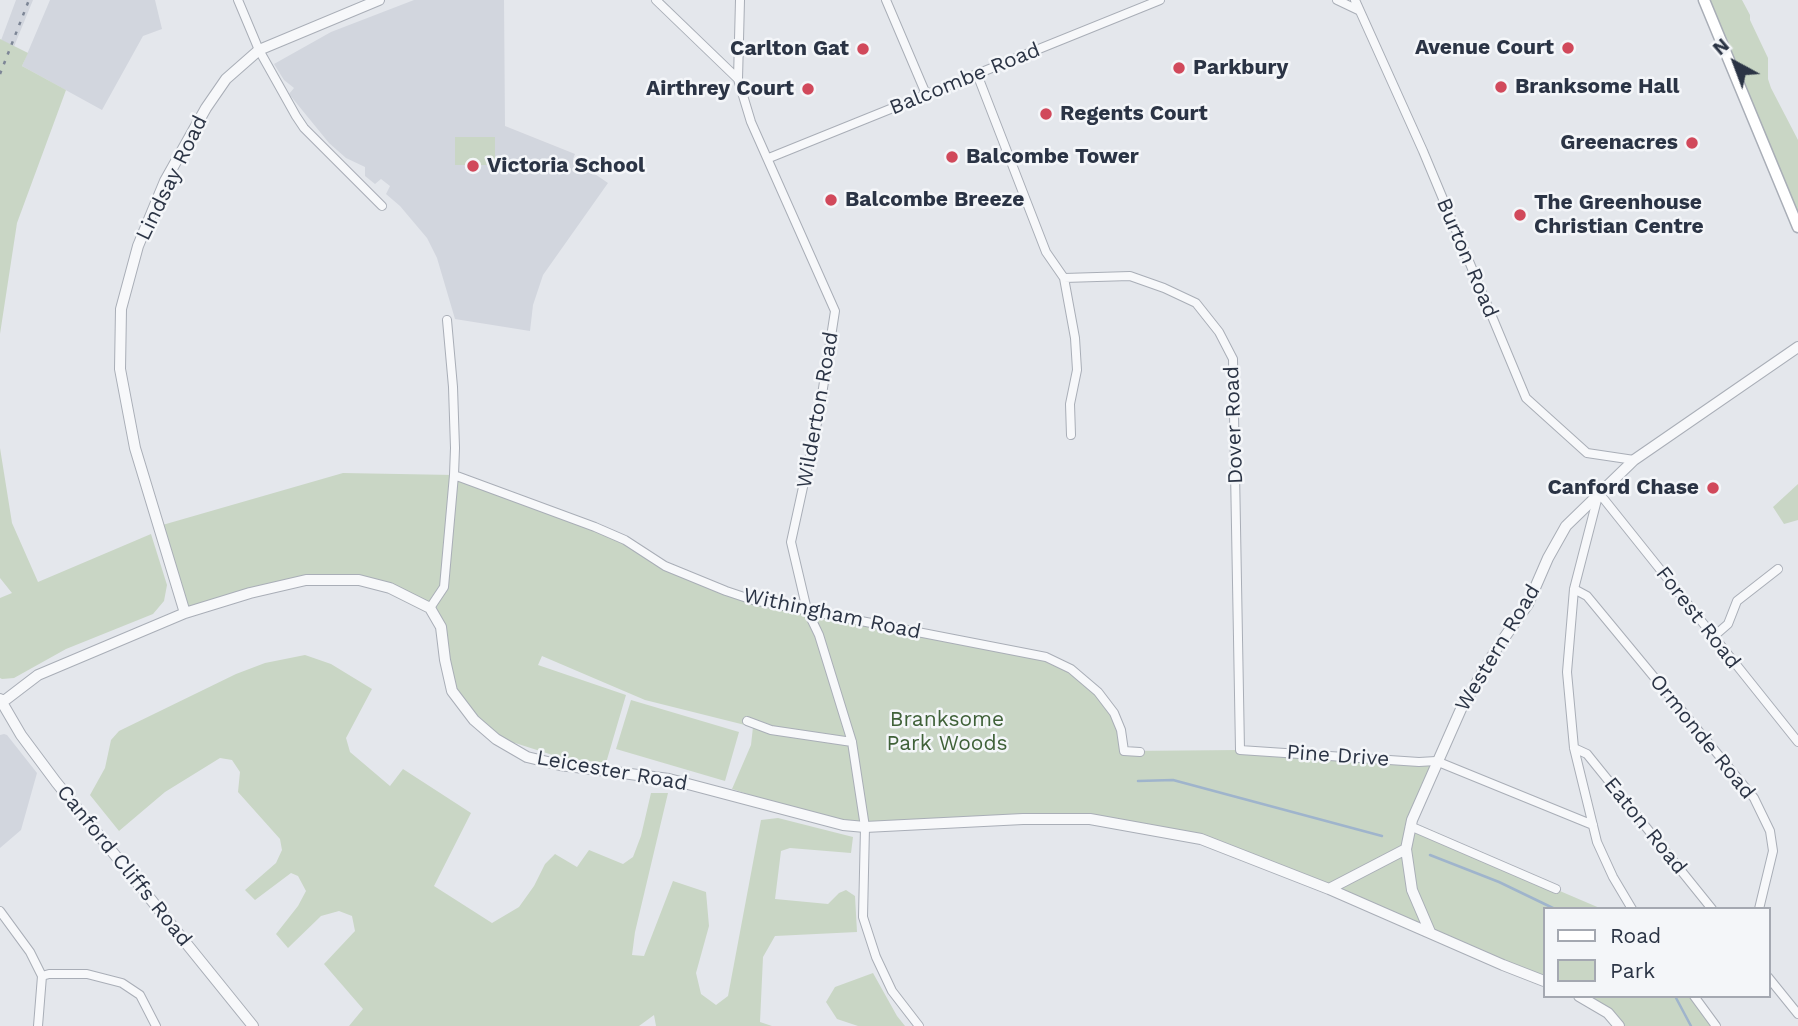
<!DOCTYPE html>
<html>
<head>
<meta charset="utf-8">
<style>
  body { margin:0 }
  #map { position:relative; width:1798px; height:1026px; overflow:hidden; background:#e4e7ec; font-family:"Work Sans",sans-serif }
  canvas { display:block }
  .legend { position:absolute; left:1543px; top:907px; width:228px; height:91px; box-sizing:border-box; background:#f4f6f9; border:2px solid #a4a8b1; margin:0; padding:9px 12px; list-style:none; font-size:21px; color:#2b3445 }
  .legend li { display:flex; align-items:center; gap:14px; height:35px }
  .legend b { width:35px; border:2px solid #a4a8b1 }
  .north { position:absolute; left:1700px; top:28px; width:70px; height:70px; -webkit-text-stroke:5px #f4f6f9; paint-order:stroke; rotate:319deg; font-size:19px; font-weight:700; line-height:28px; text-align:center; color:#2b3445 }
  .north::after { content:''; display:block; margin:auto; width:24px; height:32px; background:#2b3445; clip-path:polygon(50% 0,100% 100%,50% 72%,0 100%) }
</style>
</head>
<body>
<div id="map">
<canvas width="1798" height="1026"></canvas>
<ul class="legend">
<li><b style="height:9px;background:#fff"></b>Road</li>
<li><b style="height:19px;background:#c9d6c5"></b>Park</li>
</ul>
<div class="north">N</div>
</div>
<script>
const ctx = document.querySelector('canvas').getContext('2d');
ctx.lineJoin = 'round';
function fillPath(path, color) { ctx.fillStyle = color; ctx.fill(path, 'evenodd'); }
const toPath = rows => new Path2D(rows.map(r => 'M' + r).join(''));
function strokePath(path, color, width, dash) { ctx.strokeStyle = color; ctx.lineWidth = width; ctx.lineCap = dash ? 'butt' : 'round'; ctx.setLineDash(dash || []); ctx.stroke(path); }
function drawText(font, color, halo, rows, align = 'center') {
  ctx.font = font + ' "Work Sans",sans-serif'; ctx.lineWidth = 5; ctx.setLineDash([]); ctx.textBaseline = 'middle'; ctx.strokeStyle = halo; ctx.fillStyle = color; for (const [text, x, y, turn = 0] of rows) {
    ctx.save(); ctx.translate(x, y); ctx.rotate((+turn || 0) * Math.PI / 180); ctx.textAlign = isNaN(turn) ? turn : align; if (halo) ctx.strokeText(text, 0, 0); ctx.fillText(text, 0, 0); ctx.restore();
  }
}
fillPath(toPath([
  [16,0,33,0,11,54,0,43],
  [50,0,155,0,162,29,143,36,102,110,22,66],
  [414,0,504,0,505,126,575,154,573,159,608,183,543,275,533,305,530,331,455,319,437,258,427,238,400,206,386,194,390,186,381,179,375,184,365,176,365,167,346,158,329,143,289,94,294,88,284,80,274,64,331,32],
  [4,734,7,735,37,773,21,830,0,848,0,735]
]), '#d2d6de');
fillPath(toPath([
  [1704,0,1742,0,1750,15,1750,20,1768,58,1768,79,1771,88,1798,140,1798,227],
  [0,39,28,53,22,66,66,90,17,223,0,334],
  [455,137,495,137,495,165,455,165],
  [0,448,12,523,38,582,151,534,167,585,164,601,153,614,66,649,14,678,2,679,0,678,0,598,12,593,0,578],
  [343,473,454,475,595,527,665,566,726,591,1046,657,1071,669,1114,713,1125,751,1240,750,1436,761,1410,827,1602,909,1544,909,1544,981,1201,839,1090,819,843,825,732,789,751,745,753,727,645,700,542,656,538,665,626,695,606,763,562,758,515,743,513,749,496,739,452,691,441,627,430,608,359,580,306,580,185,613,159,526],
  [1798,484,1798,520,1784,524,1773,507],
  [305,655,331,664,372,689,346,738,350,752,390,786,403,769,471,813,434,886,492,923,519,907,534,886,545,864,555,854,577,867,589,850,623,864,633,857,641,836,651,793,668,793,635,932,632,955,644,956,673,881,706,892,709,926,696,973,701,994,716,1005,728,996,761,820,778,818,853,837,851,853,790,848,781,851,775,899,828,904,839,893,846,890,855,896,857,932,775,936,763,957,760,1022,772,1026,656,1026,654,1015,639,1026,349,1026,363,1009,324,964,355,931,352,916,339,911,321,916,288,948,276,934,298,906,306,891,298,876,291,873,255,900,245,890,276,863,282,850,280,839,238,792,240,772,232,760,220,758,165,792,119,831,90,795,105,768,111,740,119,731,236,674,265,663],
  [631,700,739,732,725,781,616,749],
  [873,973,897,1016,905,1026,858,1026,837,1019,826,1002,835,987],
  [1579,996,1694,996,1716,1026,1619,1026]
]), '#c9d6c5');
strokePath(toPath([
  [1138,781,1173,780,1382,836],
  [1430,855,1499,882,1555,909],
  [1675,996,1691,1026]
]), '#9fb4cc', 2.5);
const minor = toPath([
  [238,0,259,50,296,116,304,128,382,206],
  [656,0,738,79],
  [740,0,738,79,751,122,835,311,819,414,791,542,807,610,819,635,852,742,865,827,863,917,876,957,892,991,919,1026],
  [886,0,926,94],
  [1337,0,1358,10],
  [1355,0,1423,151,1526,398,1587,453,1634,460],
  [977,74,1046,252,1064,278,1130,276,1164,288,1196,303,1219,332,1233,359,1240,750,1419,762,1436,761,1593,825],
  [769,158,1160,0],
  [1064,278,1075,338,1077,370,1070,404,1071,435],
  [454,475,595,527,625,540,665,566,726,591,753,600,1046,657,1071,669,1098,692,1114,713,1121,730,1124,751,1140,752],
  [1599,493,1798,742],
  [1598,496,1574,589,1567,672,1574,748,1597,842,1613,877,1632,909],
  [1574,589,1587,596,1754,798,1770,831,1773,851,1759,909],
  [430,608,444,587,454,475,455,448,453,387,447,320],
  [1713,637,1728,624,1737,601,1778,569],
  [747,721,771,730,852,742],
  [1574,748,1587,754,1712,909],
  [1410,826,1556,889],
  [0,911,30,952,42,976,38,1026],
  [42,976,49,974,87,974,122,983,140,995,156,1026],
  [1768,977,1798,1014],
  [1694,996,1716,1026]
]);
const tertiary = toPath([
  [185,613,135,448,120,369,121,309,138,246,165,181,206,108,226,79,259,50,379,0],
  [0,699,21,735,56,782,253,1026],
  [0,704,38,675,185,613,250,593,306,580,359,580,390,588,430,608,441,627,445,660,452,691,474,720,496,739,527,757,560,765,669,779,843,825,865,827,1023,819,1090,819,1201,839,1329,889,1503,965,1544,981],
  [1329,889,1406,849],
  [1430,932,1412,890,1406,849,1412,820,1461,709,1497,648,1528,604,1548,558,1566,526,1634,460,1798,347],
  [1579,996,1608,1013,1619,1026]
]);
const secondary = toPath([
  [1704,0,1798,227]
]);
strokePath(minor, '#a9aeb7', 10);
strokePath(tertiary, '#a9aeb7', 12);
strokePath(secondary, '#a9aeb7', 13);
strokePath(minor, '#f7f8fa', 8);
strokePath(tertiary, '#f7f8fa', 10);
strokePath(secondary, '#fff', 10);
strokePath(toPath([
  [0,74,29,0]
]), '#7d8696', 2.5, [3.5, 7]);
for (const [x, y, r, color] of [
  [1568,48,7,"#d1495b"],
  [863,49,7,"#d1495b"],
  [1179,68,7,"#d1495b"],
  [1501,87,7,"#d1495b"],
  [808,89,7,"#d1495b"],
  [1046,114,7,"#d1495b"],
  [1692,143,7,"#d1495b"],
  [952,157,7,"#d1495b"],
  [473,166,7,"#d1495b"],
  [831,200,7,"#d1495b"],
  [1520,215,7,"#d1495b"],
  [1713,488,7,"#d1495b"]
]) { const dot = new Path2D(); dot.arc(x, y, r, 0, 2 * Math.PI); ctx.fillStyle = color; ctx.fill(dot); strokePath(dot, '#f4f6f9', 2.5); }
drawText('bold 21px', '#2b3445', '#f4f6f9', [
  ["Avenue Court",1554,48,"right"],
  ["Carlton Gat",849,49,"right"],
  ["Parkbury",1193,68],
  ["Branksome Hall",1515,87],
  ["Airthrey Court",794,89,"right"],
  ["Regents Court",1060,114],
  ["Greenacres",1678,143,"right"],
  ["Balcombe Tower",966,157],
  ["Victoria School",487,166],
  ["Balcombe Breeze",845,200],
  ["The Greenhouse",1534,203],
  ["Christian Centre",1534,227],
  ["Canford Chase",1699,488,"right"]
], 'left');
drawText('21px', '#2b3445', '#f4f6f9', [
  ["Balcombe Road",965,79,-22],
  ["Lindsay Road",172,178,-64],
  ["Burton Road",1467,258,67],
  ["Wilderton Road",818,410,-80],
  ["Dover Road",1234,425,-92],
  ["Withingham Road",832,614,12],
  ["Forest Road",1698,618,52],
  ["Western Road",1498,648,-59],
  ["Ormonde Road",1702,737,51],
  ["Pine Drive",1338,756,4],
  ["Leicester Road",612,771,10],
  ["Eaton Road",1645,826,51],
  ["Canford Cliffs Road",124,866,51]
]);
drawText('21px', '#3f6138', '#f4f6f9', [
  ["Branksome",947,720],
  ["Park Woods",947,744]
]);
</script>
</body>
</html>
